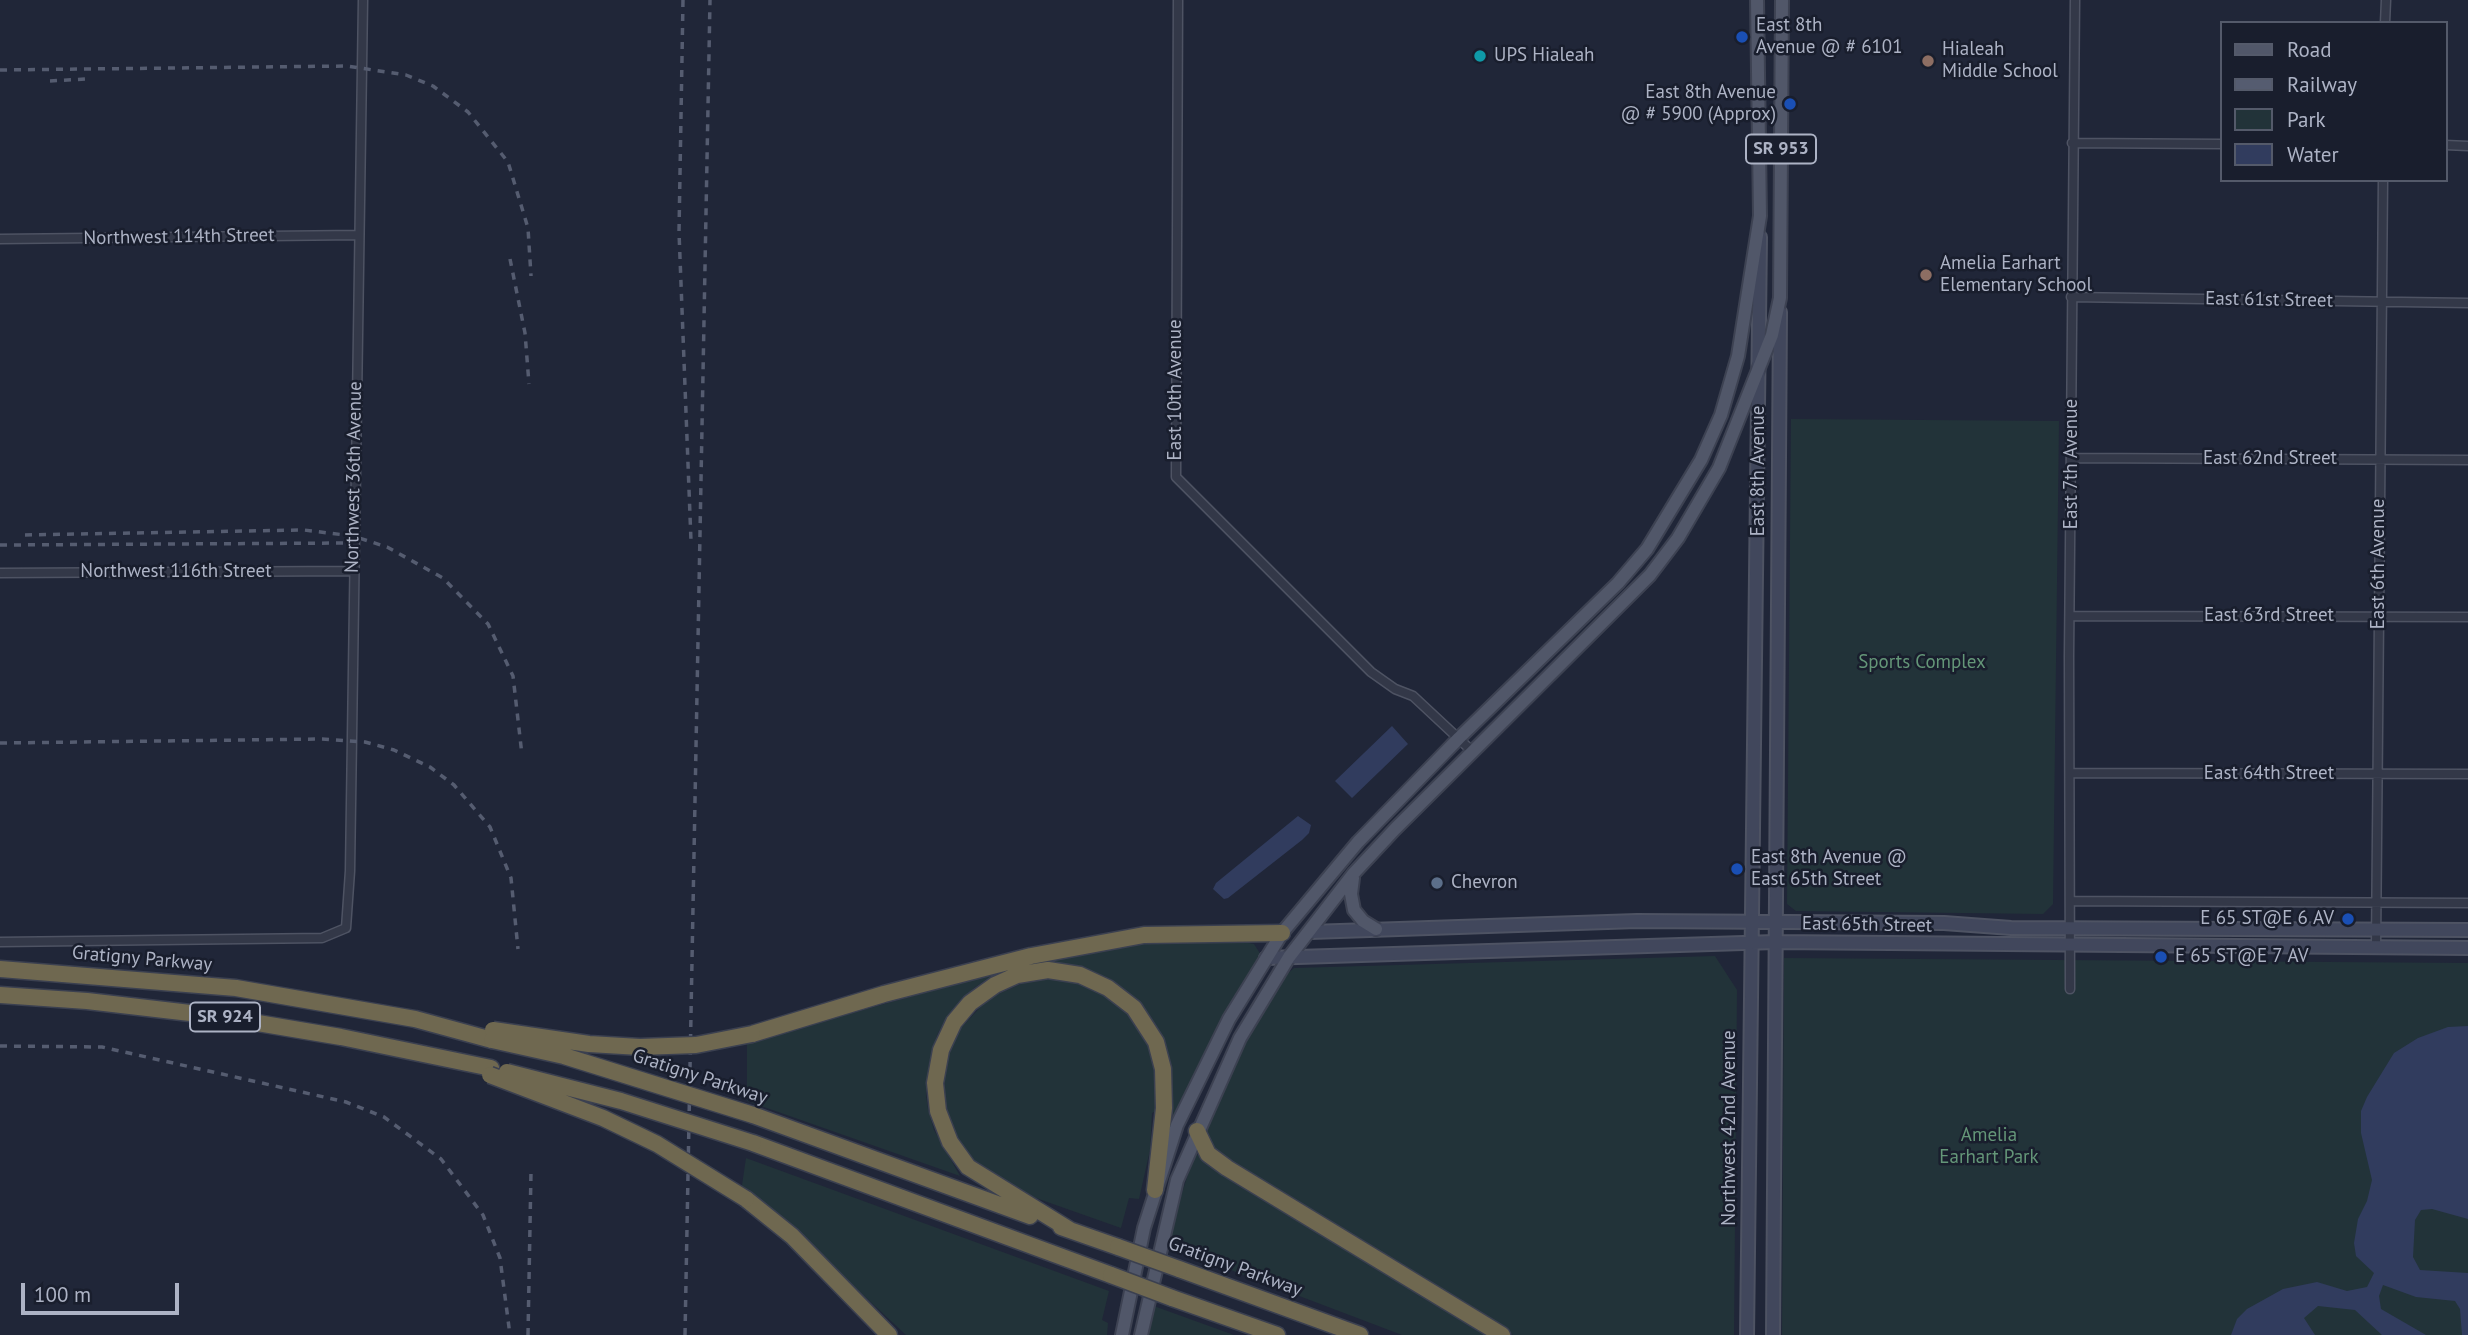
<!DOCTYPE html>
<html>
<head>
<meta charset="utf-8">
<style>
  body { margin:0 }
  #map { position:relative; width:2468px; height:1335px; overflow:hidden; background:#202638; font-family:"PT Sans",sans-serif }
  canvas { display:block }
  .legend { position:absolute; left:2220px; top:21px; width:228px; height:161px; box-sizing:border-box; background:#191e2d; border:2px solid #545a6a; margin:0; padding:9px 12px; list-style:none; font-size:21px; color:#adb3c5 }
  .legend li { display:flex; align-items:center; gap:14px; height:35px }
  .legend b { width:35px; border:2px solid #545a6a }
  .scale { position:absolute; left:21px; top:1283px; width:158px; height:32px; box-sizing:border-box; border:4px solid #adb3c5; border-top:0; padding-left:9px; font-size:21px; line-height:24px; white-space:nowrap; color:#adb3c5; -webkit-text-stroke:5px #191e2d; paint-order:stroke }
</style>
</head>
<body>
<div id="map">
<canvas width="2468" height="1335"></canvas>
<ul class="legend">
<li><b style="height:9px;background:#515769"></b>Road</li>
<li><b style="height:9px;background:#555c70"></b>Railway</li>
<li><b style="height:19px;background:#223339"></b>Park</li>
<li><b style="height:19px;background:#313c5e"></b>Water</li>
</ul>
<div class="scale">100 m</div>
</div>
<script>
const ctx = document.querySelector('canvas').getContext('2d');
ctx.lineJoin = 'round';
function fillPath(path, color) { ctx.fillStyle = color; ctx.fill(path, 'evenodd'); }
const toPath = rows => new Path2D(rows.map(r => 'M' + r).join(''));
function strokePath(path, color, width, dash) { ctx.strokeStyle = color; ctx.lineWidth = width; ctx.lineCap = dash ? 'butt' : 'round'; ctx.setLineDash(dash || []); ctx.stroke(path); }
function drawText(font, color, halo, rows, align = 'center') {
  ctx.font = font + ' "PT Sans",sans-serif'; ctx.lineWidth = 5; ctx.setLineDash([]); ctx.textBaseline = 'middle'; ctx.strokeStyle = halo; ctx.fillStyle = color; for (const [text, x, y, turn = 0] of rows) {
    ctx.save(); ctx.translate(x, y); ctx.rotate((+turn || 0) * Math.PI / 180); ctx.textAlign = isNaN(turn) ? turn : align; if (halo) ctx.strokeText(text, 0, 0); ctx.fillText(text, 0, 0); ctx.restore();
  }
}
fillPath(toPath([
  [1791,419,2059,421,2053,904,2043,914,1796,911,1787,904],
  [1238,941,1254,944,1261,955,1230,1004,1169,1131,1169,1079,1120,989,1091,971,1052,963,1052,959,1152,942],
  [1715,956,1737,990,1734,1335,1513,1335,1225,1163,1217,1156,1205,1130,1231,1069,1257,1019,1285,976,1294,968],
  [1784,958,2468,963,2468,1335,1782,1335],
  [996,973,974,988,947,1017,937,1035,929,1064,926,1095,928,1109,934,1130,960,1176,747,1101,747,1042],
  [1046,978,1062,978,1099,990,1128,1012,1150,1047,1157,1069,1160,1109,1152,1113,1150,1150,1139,1199,1129,1198,1121,1228,1019,1192,985,1172,971,1159,949,1122,944,1096,945,1060,958,1031,989,998,1030,980],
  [1195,1153,1210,1164,1492,1335,1402,1335,1165,1245],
  [746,1158,1109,1291,1102,1320,1108,1323,1107,1335,906,1335,803,1239,741,1192],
  [1151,1305,1234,1335,1146,1335]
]), '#223339');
fillPath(toPath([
  [1392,726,1408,744,1352,798,1335,781],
  [1298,816,1311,825,1309,833,1302,840,1228,898,1224,899,1213,889,1216,883],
  [2468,1026,2468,1219,2432,1209,2421,1210,2415,1220,2413,1257,2420,1270,2468,1273,2468,1335,2462,1335,2460,1309,2455,1301,2416,1297,2383,1285,2379,1296,2381,1309,2426,1335,2382,1335,2355,1310,2318,1306,2304,1318,2315,1335,2231,1335,2237,1319,2247,1309,2283,1289,2317,1282,2347,1291,2367,1287,2374,1273,2356,1256,2354,1243,2358,1219,2367,1201,2372,1180,2361,1133,2361,1111,2367,1097,2394,1053,2418,1038,2448,1027]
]), '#313c5e');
const minor = toPath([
  [1178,0,1176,477,1371,672,1395,689,1413,696,1473,752],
  [2385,23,2386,0],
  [2072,143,2221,144],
  [2445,145,2468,146],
  [0,239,358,235],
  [2071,297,2468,303],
  [2073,458,2468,460],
  [0,573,352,571],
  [2070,616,2468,617],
  [2070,773,2468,774],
  [2070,901,2468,903],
  [0,942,322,938,346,928,350,871,363,0],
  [2376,947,2383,180],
  [2070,989,2069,656,2075,0]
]);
const secondary = toPath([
  [1310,932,1637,921,1944,923,2011,928,2468,930],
  [1266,958,1775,942,2468,948],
  [1747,1335,1760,237],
  [1773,1335,1780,312]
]);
const primary = toPath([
  [1353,878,1351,894,1354,910,1363,921,1376,929],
  [1122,1335,1144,1228,1177,1125,1229,1019,1282,933,1358,842,1459,738,1618,583,1647,549,1701,460,1721,415,1738,356,1760,216,1757,0],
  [1141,1335,1177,1180,1240,1038,1289,957,1354,873,1395,829,1650,575,1678,538,1719,468,1772,335,1780,298,1782,0]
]);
const motorway = toPath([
  [0,969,236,988,415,1019,492,1040],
  [0,995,87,1001,216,1016,341,1037,491,1068],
  [752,1034,884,994,1031,956,1144,935,1282,933],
  [753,1115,1030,1216],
  [1197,1131,1208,1154,1227,1168,1502,1335],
  [753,1143,1111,1275],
  [746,1199,792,1236,889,1335],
  [1061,1227,1118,1247],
  [1070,1230,968,1167,950,1142,938,1111,935,1083,941,1050,954,1022,970,1003,995,985,1017,975,1048,970,1080,975,1108,988,1134,1008,1156,1042,1163,1069,1164,1108,1155,1190],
  [1179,1269,1360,1335],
  [1172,1298,1277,1335]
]);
strokePath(minor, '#4e5363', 11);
strokePath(secondary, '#4e5363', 16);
strokePath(primary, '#3d4252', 16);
strokePath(motorway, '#3b4050', 19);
strokePath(minor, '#333848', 8);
strokePath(secondary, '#41475c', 12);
strokePath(primary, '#515769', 12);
strokePath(motorway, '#6f6850', 16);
strokePath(toPath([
  [683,0,679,232,691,541],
  [0,70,347,66,406,75,433,86,468,112,508,162,528,228,531,276],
  [50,81,87,79],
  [510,259,525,333,529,384],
  [25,535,304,530,353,536,387,547,443,578,488,624,513,676,522,755],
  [0,545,348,543],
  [0,743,322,739,365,742,394,750,430,767,454,785,490,827,511,878,518,949],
  [0,1046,102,1047,346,1102,384,1117,441,1159,483,1215,500,1258,510,1335],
  [528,1335,531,1172],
  [685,1335,710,0]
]), '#555c70', 3.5, [7, 7]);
const motorwayBridge = toPath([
  [493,1030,589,1044,640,1047,696,1045,752,1034],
  [492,1040,564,1056,753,1115],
  [507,1072,621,1101,753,1143],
  [490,1075,603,1118,657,1144,746,1199],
  [1118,1247,1179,1269],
  [1111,1275,1172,1298]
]);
strokePath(motorwayBridge, '#3b4050', 19, []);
strokePath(motorwayBridge, '#6f6850', 16);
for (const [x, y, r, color] of [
  [1742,37,7,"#1a4fb4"],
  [1480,56,7,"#0f9aa8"],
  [1928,61,7,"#8d6e63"],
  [1790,104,7,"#1a4fb4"],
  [1926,275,7,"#8d6e63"],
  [1737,869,7,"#1a4fb4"],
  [1437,883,7,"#5c6f8a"],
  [2348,919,7,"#1a4fb4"],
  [2161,957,7,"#1a4fb4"]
]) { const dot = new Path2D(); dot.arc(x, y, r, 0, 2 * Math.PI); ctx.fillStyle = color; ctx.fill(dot); strokePath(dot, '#191e2d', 2.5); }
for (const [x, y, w] of [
  [1781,149,70],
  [225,1017,70]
]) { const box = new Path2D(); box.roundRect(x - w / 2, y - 14.5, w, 29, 5); ctx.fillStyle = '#191e2d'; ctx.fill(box); strokePath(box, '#adb3c5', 2); }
drawText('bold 18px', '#adb3c5', null, [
  ["SR 953",1781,149],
  ["SR 924",225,1017]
]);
drawText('19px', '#adb3c5', '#191e2d', [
  ["East 8th",1756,26],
  ["Avenue @ # 6101",1756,48],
  ["Hialeah",1942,50],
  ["Middle School",1942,72],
  ["UPS Hialeah",1494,56],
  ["East 8th Avenue",1776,93,"right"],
  ["@ # 5900 (Approx)",1776,115,"right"],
  ["Amelia Earhart",1940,264],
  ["Elementary School",1940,286],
  ["East 8th Avenue @",1751,858],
  ["East 65th Street",1751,880],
  ["Chevron",1451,883],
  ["E 65 ST@E 6 AV",2334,919,"right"],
  ["E 65 ST@E 7 AV",2175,957]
], 'left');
drawText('19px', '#adb3c5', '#191e2d', [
  ["Northwest 114th Street",179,237,-1],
  ["East 61st Street",2269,300,1],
  ["East 10th Avenue",1176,390,-90],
  ["East 62nd Street",2270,459],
  ["East 7th Avenue",2072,464,-90],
  ["East 8th Avenue",1759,471,-90],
  ["Northwest 36th Avenue",354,477,-89],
  ["East 6th Avenue",2379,564,-90],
  ["Northwest 116th Street",176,572],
  ["East 63rd Street",2269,616],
  ["East 64th Street",2269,774],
  ["East 65th Street",1867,925,1],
  ["Gratigny Parkway",142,959,5],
  ["Gratigny Parkway",700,1077,18],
  ["Northwest 42nd Avenue",1730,1128,-90],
  ["Gratigny Parkway",1235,1267,20]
]);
drawText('19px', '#649678', '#191e2d', [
  ["Sports Complex",1922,663],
  ["Amelia",1989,1136],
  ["Earhart Park",1989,1158]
]);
</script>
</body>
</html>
